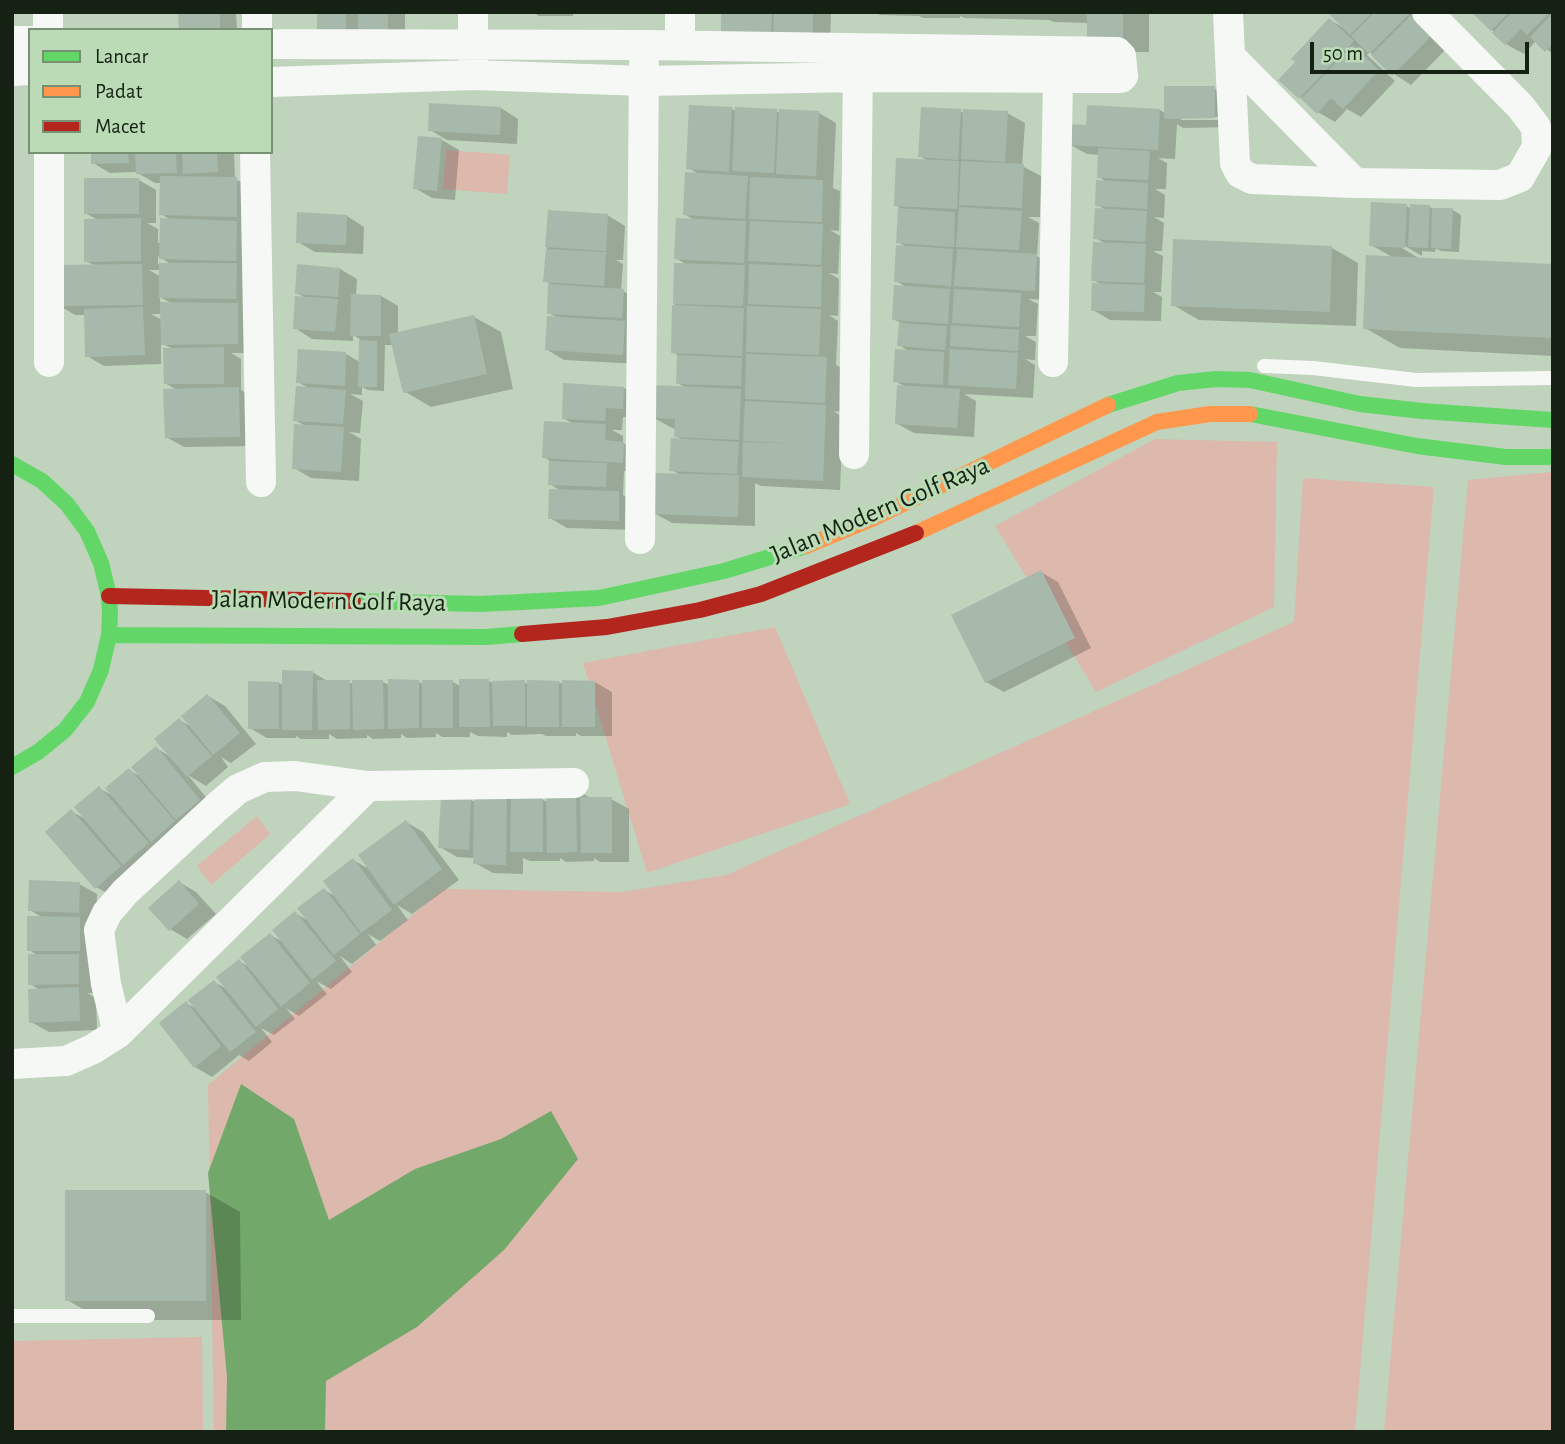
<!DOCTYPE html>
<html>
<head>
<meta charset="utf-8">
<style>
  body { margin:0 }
  #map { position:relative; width:1565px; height:1444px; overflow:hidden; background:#c0d3bd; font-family:"Alegreya Sans",sans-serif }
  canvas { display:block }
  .frame { position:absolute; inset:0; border:14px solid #142113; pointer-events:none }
  .legend { position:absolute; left:28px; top:28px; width:245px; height:126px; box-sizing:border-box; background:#badbb5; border:2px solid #789174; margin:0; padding:9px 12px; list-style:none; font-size:21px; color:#142113 }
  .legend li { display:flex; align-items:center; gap:14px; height:35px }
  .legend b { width:35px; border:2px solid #789174 }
  .scale { position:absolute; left:1310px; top:42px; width:219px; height:32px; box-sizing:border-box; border:4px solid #142113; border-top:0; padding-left:9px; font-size:21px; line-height:24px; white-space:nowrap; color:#142113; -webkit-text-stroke:5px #badbb5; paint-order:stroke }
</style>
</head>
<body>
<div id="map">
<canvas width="1565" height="1444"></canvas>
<div class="frame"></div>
<ul class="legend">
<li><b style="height:9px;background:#63d668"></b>Lancar</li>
<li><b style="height:9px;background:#ff974d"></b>Padat</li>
<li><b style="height:9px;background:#b3261e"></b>Macet</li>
</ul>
<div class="scale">50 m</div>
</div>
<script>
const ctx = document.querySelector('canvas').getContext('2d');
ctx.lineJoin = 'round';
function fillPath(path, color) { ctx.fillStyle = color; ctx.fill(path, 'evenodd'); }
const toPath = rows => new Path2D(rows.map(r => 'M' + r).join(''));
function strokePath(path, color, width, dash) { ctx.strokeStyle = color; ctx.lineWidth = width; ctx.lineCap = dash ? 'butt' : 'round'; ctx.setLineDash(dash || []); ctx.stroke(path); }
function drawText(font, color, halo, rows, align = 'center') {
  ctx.font = font + ' "Alegreya Sans",sans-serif'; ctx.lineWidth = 6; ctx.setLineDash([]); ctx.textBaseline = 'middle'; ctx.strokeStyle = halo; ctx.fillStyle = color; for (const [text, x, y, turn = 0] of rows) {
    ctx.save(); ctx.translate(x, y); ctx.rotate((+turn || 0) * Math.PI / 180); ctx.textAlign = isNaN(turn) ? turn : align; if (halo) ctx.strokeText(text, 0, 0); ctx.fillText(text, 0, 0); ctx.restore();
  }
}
fillPath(toPath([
  [446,150,510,155,507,194,443,189],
  [1155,439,1277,442,1274,607,1096,692,995,526],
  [1553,472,1553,1432,1384,1432,1468,480],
  [1303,478,1434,487,1355,1432,214,1432,208,1085,444,889,622,892,726,875,1294,622],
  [775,627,850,804,647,873,583,663],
  [257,816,270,834,211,885,197,866],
  [202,1337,203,1432,12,1432,12,1341]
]), '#ddb8ac');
fillPath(toPath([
  [241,1084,294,1119,329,1220,415,1169,501,1139,551,1111,578,1159,504,1250,417,1327,326,1381,325,1432,226,1432,227,1377,208,1173]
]), '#72a96b');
fillPath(toPath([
  [111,12,149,12,149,13,113,13],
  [180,12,236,12,237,30,181,30],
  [319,12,405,12,405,41,363,41],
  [533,12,573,12,573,16,539,16],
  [723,12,831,12,830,47,797,46],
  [837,12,1177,12,1177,13,1149,13,1149,52,1115,52,1089,23,1054,22,1049,20,965,18,960,16,960,18,923,18,919,16,880,15,875,12],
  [1330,12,1414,12,1449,46,1411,85,1394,74,1370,52,1367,55,1395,81,1361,117,1347,109,1335,122,1318,112,1281,80,1330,20,1346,29],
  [1474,12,1553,12,1553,54,1536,41,1524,54,1506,44],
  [1214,88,1232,98,1232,127,1183,128,1177,124,1175,159,1158,158,1167,163,1166,189,1155,189,1165,195,1164,218,1154,217,1164,223,1162,251,1153,251,1163,256,1161,292,1153,292,1162,297,1161,321,1110,320,1093,310,1102,285,1093,280,1106,244,1095,238,1106,210,1097,205,1108,183,1099,177,1100,155,1087,154,1069,144,1088,127,1160,110,1166,114],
  [1181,117,1224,117,1224,120,1181,120],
  [501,108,518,119,517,144,447,140,430,130],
  [732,109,736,111,776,111,780,113,819,113,836,123,833,188,840,191,839,231,830,230,840,236,838,274,829,273,839,279,838,316,829,315,838,321,836,365,844,369,842,412,833,411,843,417,840,490,761,486,755,483,755,526,672,523,654,513,681,475,671,470,684,441,676,436,676,430,652,417,687,389,678,383,679,356,673,352,676,265,687,265,676,258,696,221,684,214,699,174,688,168],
  [960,111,965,114,1007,113,1025,123,1022,166,1041,176,1040,217,1028,217,1039,223,1037,256,1054,266,1052,300,1028,299,1038,304,1036,336,1025,336,1036,342,1035,360,1025,359,1035,365,1033,398,964,394,976,401,974,437,914,433,896,423,906,387,895,381,910,352,899,345,901,323,893,319,906,287,896,281,908,248,898,242,900,208,895,205,929,162,920,156],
  [442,140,459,150,455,200,432,198,415,188],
  [92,152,234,152,235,179,254,189,255,353,231,353,241,359,241,390,256,399,257,446,184,447,166,437,177,390,165,383,173,349,161,343,161,364,104,366,87,356,85,315,75,315,58,305,96,266,86,261,98,220,85,213,139,180,156,190,156,223,147,223,158,229,158,243,161,243,171,220,161,214,161,183,155,183,136,172,110,173,93,163],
  [158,256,172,265,158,264],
  [149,270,161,270,161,277],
  [160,297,173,304,160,304],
  [151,314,162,314,162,320],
  [1407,206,1411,209,1430,207,1434,209,1453,210,1461,215,1459,252,1441,251,1436,248,1435,252,1422,251,1422,256,1398,242,1397,245,1422,260,1553,266,1553,356,1400,348,1365,328,1394,258,1371,245],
  [549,212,607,215,625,226,623,260,616,260,623,264,621,290,641,301,640,364,564,360,546,349,558,318,549,313,550,284,545,281],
  [347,216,364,227,363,254,315,252,298,242],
  [1332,248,1358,263,1356,326,1199,320,1173,305],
  [340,269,357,279,356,296,381,296,398,306,398,334,474,317,501,332,513,389,431,407,404,391,394,345,385,345,384,391,368,390,362,387,362,395,350,394,363,401,360,433,349,432,361,439,359,481,311,478,294,468,307,427,295,420,310,389,298,382,346,354,360,362,360,339,353,335,353,341,312,339,295,328,307,299,297,293],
  [624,388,641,399,640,418,623,417,622,430,612,430,623,436,623,443,641,453,640,472,624,471,623,495,636,503,636,530,567,528,550,518,561,491,550,484,550,461,544,457,574,424,563,418],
  [1041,572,1058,582,1091,648,1004,692,986,682],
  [312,672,329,682,349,682,354,685,383,682,389,685,418,681,424,685,424,681,453,682,460,686,489,681,494,684,524,682,529,685,529,682,559,682,564,685,595,682,612,692,612,736,581,736,576,733,576,736,546,736,542,734,512,735,507,732,507,737,478,736,470,732,470,737,442,737,436,733,436,737,407,738,401,734,401,738,373,739,367,735,367,738,337,739,329,734,329,739,301,739,296,736,296,738,267,738,250,728,279,683,284,686],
  [208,696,225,706,256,744,231,763,221,757,228,767,206,786,188,775,216,810,142,874,129,867,137,877,114,897,96,887,71,811,87,820,99,788,113,796,129,770,141,777,156,748,173,758,179,720,192,727],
  [575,789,592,799,611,799,629,809,629,862,600,862,594,858,594,861,566,862,560,858,560,861,530,861,523,858,523,874,493,873,475,863,475,858,457,857,440,847,442,798,471,800,476,803,476,792,543,800,548,802],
  [406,822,423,832,459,880,412,914,397,905,408,920,380,941,368,934,376,945,352,964,340,956,352,972,331,989,316,981,327,994,299,1016,286,1008,295,1019,274,1035,261,1028,272,1042,249,1061,239,1055,212,1077,195,1067,186,1003,199,1010,214,982,229,990,239,961,251,968,270,935,285,943,295,913,309,921,324,890,337,897,353,860,371,870],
  [179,882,196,892,216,914,187,939,170,929],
  [79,884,97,894,96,922,85,922,97,928,97,960,87,960,96,965,96,993,87,993,96,998,97,1030,49,1032,31,1022,40,990,30,984,39,956,29,950,43,918,30,910],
  [205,1192,240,1212,241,1320,102,1320,67,1300]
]), '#0003');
fillPath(toPath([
  [178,12,220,12,220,30,179,30],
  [317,12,346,12,346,32,317,32],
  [358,12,388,12,388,32,358,32],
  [721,12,772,12,771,36,721,35],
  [774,12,813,12,813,38,773,36],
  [1087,12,1123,12,1123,38,1087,38],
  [1327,12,1373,12,1350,35],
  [1375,12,1411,12,1369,54,1351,36],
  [1471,12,1509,12,1491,31],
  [1512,12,1550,12,1527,35,1521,29,1505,45,1492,33],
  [1553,13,1553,44,1545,52,1530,37],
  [1411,15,1432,35,1392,76,1371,55],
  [1329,18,1354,41,1299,99,1278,80,1295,62,1291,59],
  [1353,45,1379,70,1343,109,1331,98,1317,114,1301,99],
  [1164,86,1215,86,1215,118,1164,119],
  [429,103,501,107,500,135,428,131],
  [689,105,732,107,729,172,686,169],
  [1087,105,1160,109,1158,150,1067,145,1068,124,1086,125],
  [735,107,777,109,774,173,732,171],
  [921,107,961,109,958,160,918,157],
  [779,109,819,111,816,176,776,174],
  [963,109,1008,111,1005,162,961,159],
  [418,136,442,138,437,191,413,189],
  [1098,148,1150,151,1148,180,1097,178],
  [91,152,128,152,129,163,91,164],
  [135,152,176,152,177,173,136,174],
  [182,152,217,152,218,172,183,174],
  [896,158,959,161,957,209,894,206],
  [961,161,1024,164,1022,208,959,205],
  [685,172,748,176,745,219,683,215],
  [160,176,237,177,237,217,159,215],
  [750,177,823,180,822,222,749,219],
  [84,178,139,178,139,214,84,214],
  [1096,180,1148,183,1147,209,1095,206],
  [1371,202,1407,204,1405,248,1369,246],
  [1410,204,1430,205,1428,248,1408,247],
  [959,207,1022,211,1019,250,956,247],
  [898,208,955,212,954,247,896,243],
  [1095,208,1147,211,1145,242,1093,239],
  [1432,208,1453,208,1451,249,1431,248],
  [548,210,608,214,606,251,545,247],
  [297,212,347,215,346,245,296,243],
  [141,218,141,261,84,262,84,219],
  [160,218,237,221,236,261,159,259],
  [676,218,746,221,744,263,674,259],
  [750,221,823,224,821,265,748,261],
  [1173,239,1332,246,1330,312,1171,306],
  [1093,242,1146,244,1144,283,1091,281],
  [896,245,953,249,951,286,894,282],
  [546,249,606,252,604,286,543,282],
  [957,249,1037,254,1035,291,954,286],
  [1366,255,1553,264,1553,338,1363,329],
  [159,263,237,263,236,299,159,298],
  [674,263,745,265,743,306,673,304],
  [142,264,143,305,56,306,55,265],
  [297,264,340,268,338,297,295,294],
  [749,264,822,267,821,307,748,304],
  [1092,283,1145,285,1144,312,1091,311],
  [548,284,624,289,622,318,547,314],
  [894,285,950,289,948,324,892,320],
  [954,289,1021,293,1019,327,952,323],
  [351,294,381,295,381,336,350,336],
  [295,296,338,299,335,332,293,329],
  [160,302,238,303,238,344,161,345],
  [672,305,744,308,742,356,671,353],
  [747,306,821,309,819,355,746,352],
  [143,307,145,355,85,357,84,309],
  [474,315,487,374,403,393,389,334],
  [547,316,625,321,623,355,545,350],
  [899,323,947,326,945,350,897,346],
  [951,325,1019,330,1018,351,950,346],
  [359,340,377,341,377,387,358,387],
  [224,347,224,384,164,384,163,348],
  [298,349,346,352,345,386,296,383],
  [895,349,944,352,943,385,893,382],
  [950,349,1018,353,1016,389,948,385],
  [746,354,827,357,825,403,745,399],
  [677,355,742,358,741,386,676,384],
  [563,383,624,387,623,409,606,408,605,421,562,419],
  [651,385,741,389,739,440,674,437,675,419,650,418],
  [897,385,960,389,957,428,895,424],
  [296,386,346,390,343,424,293,421],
  [239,387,240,437,165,438,163,389],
  [745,401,826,405,823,481,742,477,743,442,803,444,743,441],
  [544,421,606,424,605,440,624,442,623,463,542,458],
  [294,424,344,427,341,472,292,469],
  [671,438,739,442,737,474,669,471],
  [549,461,607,463,606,487,548,485],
  [654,473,739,475,738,517,652,514],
  [549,489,619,491,619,521,548,519],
  [1041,570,1075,638,985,683,951,615],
  [282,670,313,671,312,730,282,730],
  [388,679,419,680,419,728,388,729],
  [459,679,489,679,490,727,459,727],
  [317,680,350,680,350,729,318,730],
  [352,680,383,680,384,729,353,730],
  [422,680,453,680,453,728,422,728],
  [525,680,525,726,493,726,492,681],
  [527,680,559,681,559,727,527,727],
  [562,680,595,681,595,727,562,727],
  [248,681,279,682,279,729,248,729],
  [207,694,240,733,213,755,181,716],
  [179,718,212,756,187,777,154,739],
  [156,746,200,800,176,820,131,767],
  [129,768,175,821,151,842,105,788],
  [99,786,149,843,123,865,74,807],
  [576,787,577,852,547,853,546,788],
  [474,791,507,791,506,865,473,864],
  [441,797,471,798,469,850,438,848],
  [580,797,612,797,612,853,581,853],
  [511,798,543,798,543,852,510,852],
  [71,809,121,866,95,889,45,832],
  [406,820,442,869,394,905,358,855],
  [353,858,392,910,361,933,323,881],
  [29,880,80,882,79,913,28,911],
  [179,880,199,904,169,931,148,908],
  [324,888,360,934,334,955,297,908],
  [295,911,336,961,312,980,272,930],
  [27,916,80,917,80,951,27,951],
  [270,933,310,983,281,1007,240,957],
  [28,954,79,954,79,984,28,985],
  [239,959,278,1009,256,1027,216,977],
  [214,980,256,1032,230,1052,188,1000],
  [79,987,80,1021,29,1023,28,989],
  [186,1001,221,1046,194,1068,159,1023],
  [65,1190,206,1190,206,1301,65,1301]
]), '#a7b9aa');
strokePath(toPath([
  [1264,366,1313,368,1416,380,1553,378],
  [12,1316,148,1316]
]), '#f6f8f5', 14);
strokePath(toPath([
  [48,12,48,30],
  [257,12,257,30],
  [473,12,473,64],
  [680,12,680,45],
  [1228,12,1230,56,1355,183,1500,185,1520,177,1537,147,1536,127,1520,106,1427,12],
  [12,41,30,41],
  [271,44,644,45,1117,52,1121,56,1123,76,1121,78,857,77,644,81,473,75,271,82],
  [1230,56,1235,163,1240,173,1252,179,1355,183],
  [12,71,30,70],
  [49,152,49,362],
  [255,152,261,482],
  [1053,362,1058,77],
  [854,454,858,58],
  [640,539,644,64],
  [118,1033,106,984,99,930,107,913,125,892,217,807,238,789,265,777,295,776,368,786],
  [12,1064,66,1061,93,1049,118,1033,368,786,574,783]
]), '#f6f8f5', 30);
strokePath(toPath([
  [1108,405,1178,383,1216,379,1250,380,1360,404,1422,411,1553,420],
  [1250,414,1417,446,1506,457,1553,457],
  [12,464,42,481,67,504,87,531,101,563,109,596,110,615,109,635,101,670,87,702,65,730,38,752,12,767],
  [353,601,481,604,599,598,724,571,806,546],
  [109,635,486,637,522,634]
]), '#63d668', 16);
strokePath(toPath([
  [916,533,1157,422,1210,414,1250,414],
  [806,546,876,517,1108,405]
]), '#ff974d', 16);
strokePath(toPath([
  [109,596,353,601],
  [522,634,607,627,700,610,761,594,916,533]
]), '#b3261e', 16);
drawText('26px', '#142113', '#badbb5', [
  ["Jalan Modern Golf Raya",880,510,-23],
  ["Jalan Modern Golf Raya",329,601,1]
]);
</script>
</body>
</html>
